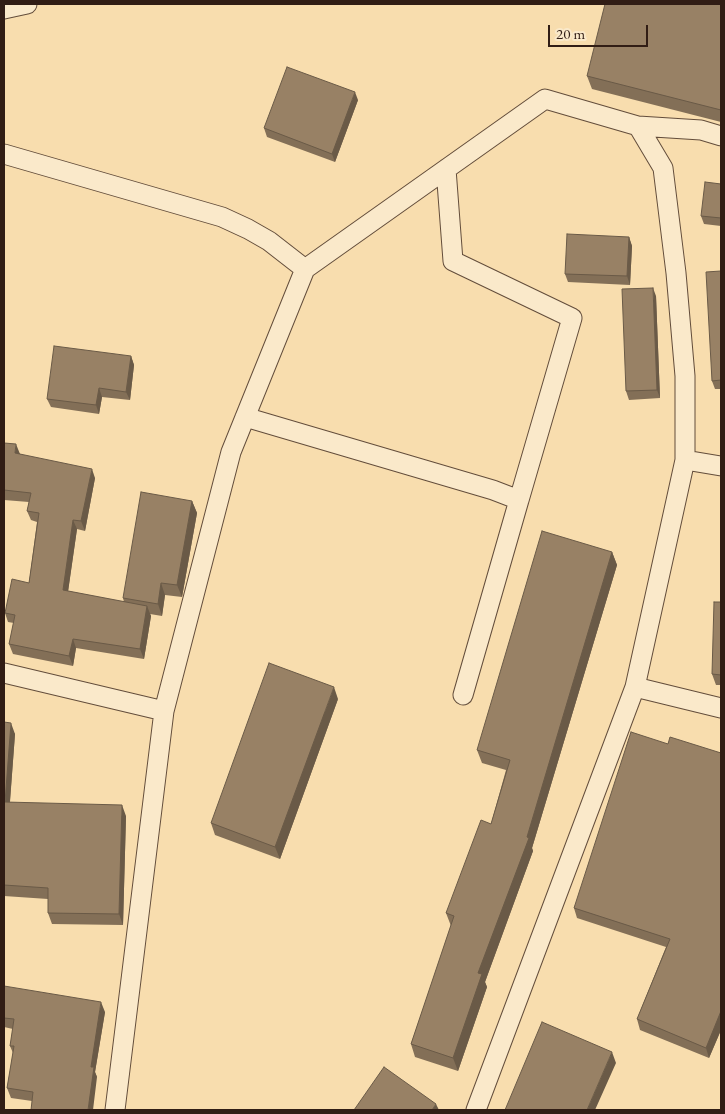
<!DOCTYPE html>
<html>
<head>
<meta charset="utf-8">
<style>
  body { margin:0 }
  #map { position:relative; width:725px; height:1114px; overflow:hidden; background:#f8ddae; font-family:"EB Garamond",serif }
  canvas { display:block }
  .frame { position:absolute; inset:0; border:5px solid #311d15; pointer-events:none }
  .scale { position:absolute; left:548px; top:25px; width:100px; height:22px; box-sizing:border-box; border:2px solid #311d15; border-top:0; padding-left:6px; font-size:15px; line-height:18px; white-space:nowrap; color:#311d15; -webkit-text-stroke:4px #fae9ca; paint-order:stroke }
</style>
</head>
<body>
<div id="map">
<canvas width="725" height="1114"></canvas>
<div class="frame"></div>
<div class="scale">20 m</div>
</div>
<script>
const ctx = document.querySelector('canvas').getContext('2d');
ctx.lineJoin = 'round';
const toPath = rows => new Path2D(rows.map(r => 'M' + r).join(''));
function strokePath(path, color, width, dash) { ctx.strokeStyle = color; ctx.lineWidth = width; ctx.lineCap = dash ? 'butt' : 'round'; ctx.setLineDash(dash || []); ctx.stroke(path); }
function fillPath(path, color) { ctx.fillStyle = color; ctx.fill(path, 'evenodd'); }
const lane = toPath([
  [4,9,27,4],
  [638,126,701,130,721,136],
  [4,154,222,217,248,229,269,241,305,269],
  [446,169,453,261,572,318,519,500],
  [245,417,493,490,519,500,463,695],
  [685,460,721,466],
  [4,673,164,711],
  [115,1110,164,711,231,452,305,269,545,99,638,126,663,168,676,273,685,376,685,460,635,687],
  [476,1110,635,687,721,708]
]);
strokePath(lane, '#634d3b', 21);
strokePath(lane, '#fae9ca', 19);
fillPath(toPath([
  [721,4,721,122,592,89,587,76],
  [358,100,335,162,267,137,264,128],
  [721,184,721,226,704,224,701,216],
  [629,237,632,246,630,285,568,282,565,274],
  [721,271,721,389,715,389,712,381],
  [656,296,660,398,629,400,626,391],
  [131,356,134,365,130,400,102,397,99,414,51,407,47,399],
  [4,443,20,454,95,478,85,531,77,529,68,591,124,602,123,598,192,501,197,513,182,597,165,595,162,616,150,614,151,616,144,659,76,648,73,666,13,654,9,644,14,623,8,622,5,613,29,583,37,522,31,520,27,511,29,502,4,500],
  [612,552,617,565,532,848,533,851,485,982,487,987,458,1071,415,1057,411,1044,451,926,446,913,491,824,506,770,482,763,477,750],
  [721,602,721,685,716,685,712,674],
  [338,699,280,859,215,835,211,823],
  [4,722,15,734,10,802,126,816,123,925,52,924,48,913,48,899,4,896],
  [668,744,721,753,721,1030,709,1058,640,1030,637,1019,666,947,577,918,574,908],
  [4,990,105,1012,95,1072,97,1077,32,1101,11,1098,7,1088,13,1053,10,1046,13,1029,4,1027]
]), '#836f57');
fillPath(toPath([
  [355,92,358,100,335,162,332,154],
  [629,237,632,246,630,285,627,276],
  [653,288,656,296,660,398,657,390],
  [131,356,134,365,130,400,126,392],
  [99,388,102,397,99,414,96,405],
  [16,444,20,454,19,463,15,453],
  [92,469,95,478,85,531,81,521],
  [192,501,197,513,182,597,177,585],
  [73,520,77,529,67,599,63,590],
  [612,552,617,565,532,848,533,851,485,982,487,987,458,1071,453,1058,478,973,527,837],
  [161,583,165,595,162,616,158,604],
  [147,606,151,616,144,659,140,649],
  [73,639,76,648,73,666,69,656],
  [334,687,338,699,280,859,275,847],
  [11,723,15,734,9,813,5,802],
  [122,805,126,816,123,925,119,914],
  [101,1002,105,1012,95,1072,97,1077,93,1110,88,1110,91,1067],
  [721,1011,721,1030,709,1058,706,1048],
  [612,1052,616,1063,595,1110,587,1110],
  [436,1104,439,1110,432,1110]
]), '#6a5a47');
const building = toPath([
  [605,4,721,4,721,110,587,76,605,4],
  [287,67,355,92,332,154,264,128,287,67],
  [705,182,721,184,721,218,701,216,705,182],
  [567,234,629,237,627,276,565,274,567,234],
  [721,271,721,380,712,381,706,272,721,271],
  [653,288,657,390,626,391,622,289,653,288],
  [54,346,131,356,126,392,99,388,96,405,47,399,54,346],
  [4,443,16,444,15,453,92,469,81,521,73,520,63,590,147,606,140,649,73,639,69,656,9,644,15,615,5,613,12,579,29,583,39,513,27,511,31,493,4,490,4,443],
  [141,492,192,501,177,585,161,583,158,604,123,598,141,492],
  [542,531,612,552,527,837,529,838,478,973,482,974,453,1058,411,1044,454,916,446,913,481,820,491,824,510,760,477,750,542,531],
  [714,602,721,602,721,675,712,674,714,602],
  [269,663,334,687,275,847,211,823,269,663],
  [4,722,11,723,5,802,122,805,119,914,48,913,48,888,4,885,4,722],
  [631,732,668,744,670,737,721,753,721,1011,706,1048,637,1019,670,939,574,908,631,732],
  [4,986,101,1002,91,1067,94,1067,88,1110,31,1110,33,1092,7,1088,14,1046,10,1046,14,1019,4,1018,4,986],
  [542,1022,612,1052,587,1110,505,1110,542,1022],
  [384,1067,436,1104,432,1110,354,1110,384,1067]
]);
fillPath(building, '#988165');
strokePath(building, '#6a5a47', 1);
</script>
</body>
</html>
